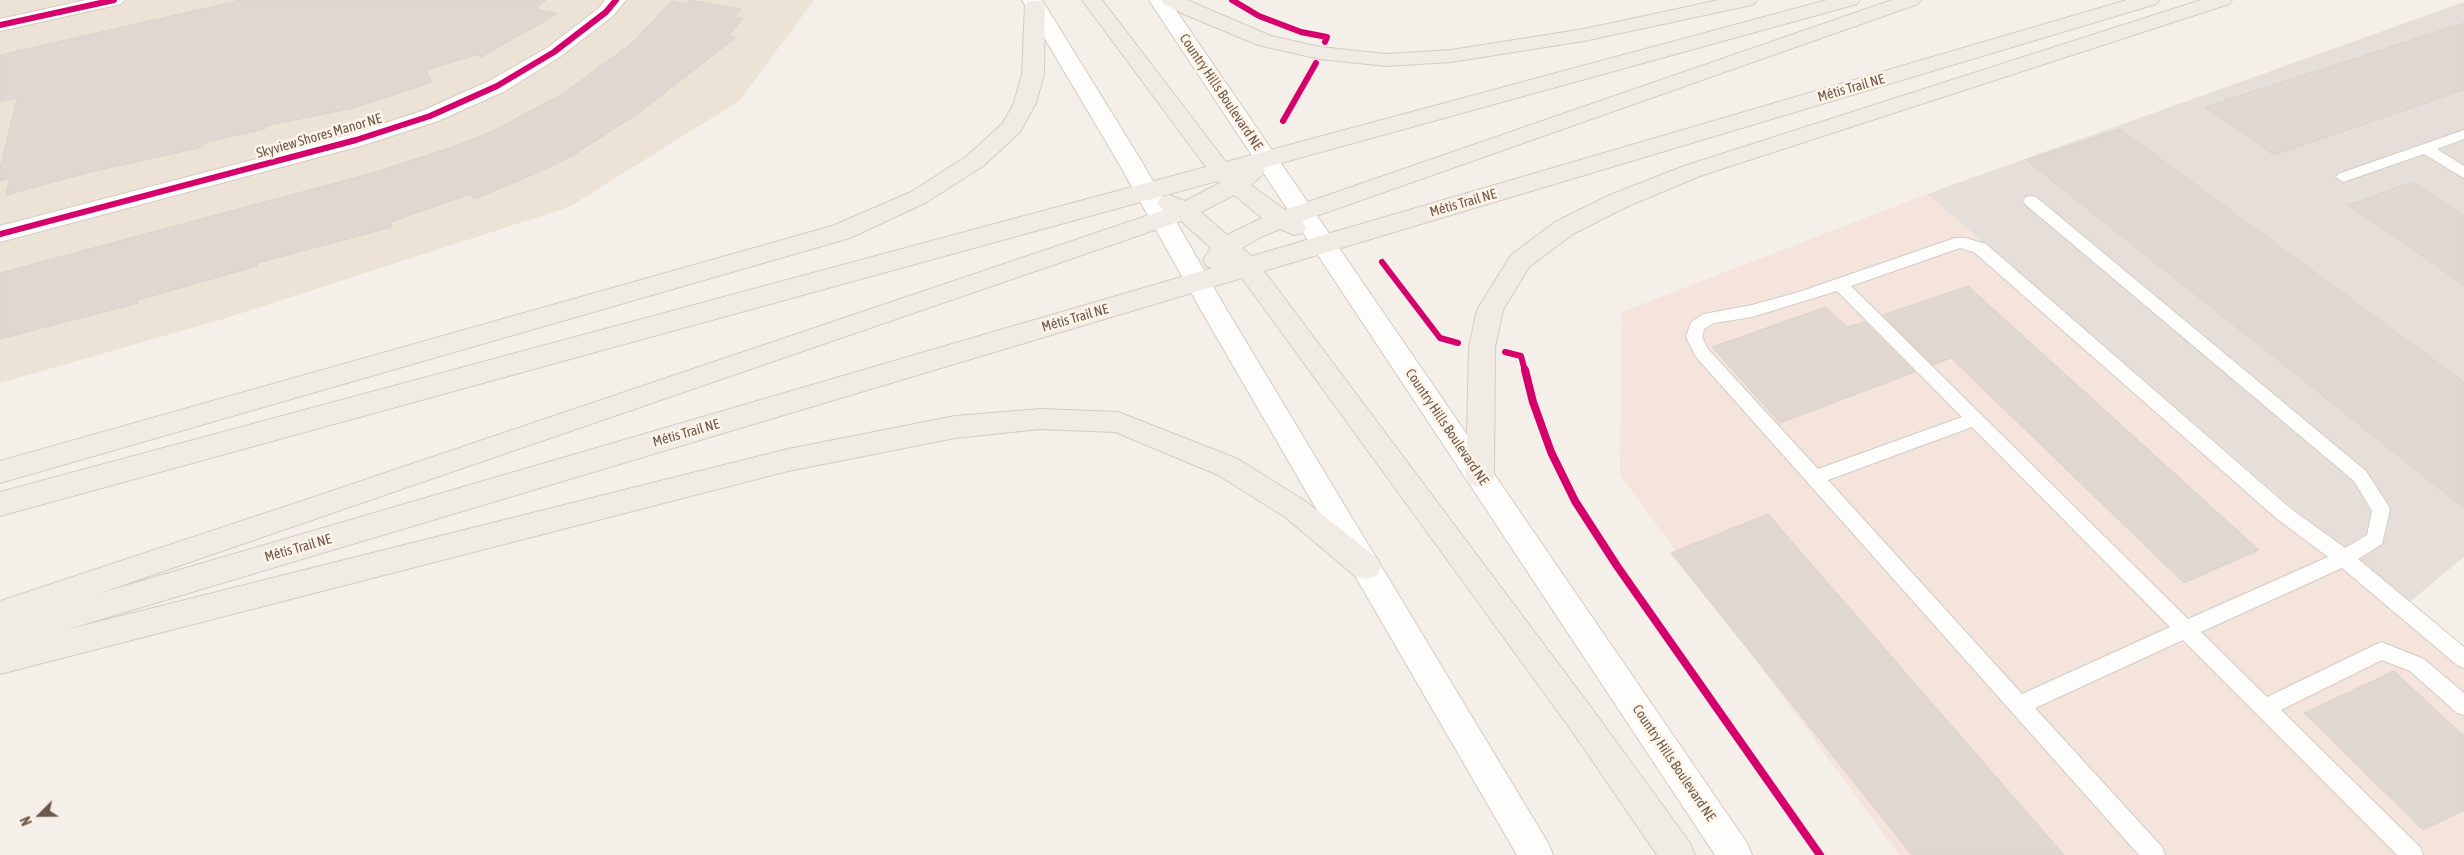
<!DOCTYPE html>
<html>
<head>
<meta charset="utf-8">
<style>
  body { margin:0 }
  #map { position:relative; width:2464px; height:855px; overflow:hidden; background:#f4efe8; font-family:"Asap Condensed",sans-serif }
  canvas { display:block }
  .north { position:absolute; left:15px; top:790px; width:50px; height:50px; -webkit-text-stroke:4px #fdf4e8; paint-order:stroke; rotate:247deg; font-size:14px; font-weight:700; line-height:20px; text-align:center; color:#6f574b }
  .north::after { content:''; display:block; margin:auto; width:18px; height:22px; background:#6f574b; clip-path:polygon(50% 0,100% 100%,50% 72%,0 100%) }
</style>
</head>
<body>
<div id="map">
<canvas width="2464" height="855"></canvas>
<div class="north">N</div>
</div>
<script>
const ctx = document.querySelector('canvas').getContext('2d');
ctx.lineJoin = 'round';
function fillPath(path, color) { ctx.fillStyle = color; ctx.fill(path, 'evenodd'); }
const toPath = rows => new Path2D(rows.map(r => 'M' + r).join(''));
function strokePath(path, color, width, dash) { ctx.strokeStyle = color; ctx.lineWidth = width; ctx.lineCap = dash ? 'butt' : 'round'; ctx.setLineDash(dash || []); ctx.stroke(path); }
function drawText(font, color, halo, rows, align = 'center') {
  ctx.font = font + ' "Asap Condensed",sans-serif'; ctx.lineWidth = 5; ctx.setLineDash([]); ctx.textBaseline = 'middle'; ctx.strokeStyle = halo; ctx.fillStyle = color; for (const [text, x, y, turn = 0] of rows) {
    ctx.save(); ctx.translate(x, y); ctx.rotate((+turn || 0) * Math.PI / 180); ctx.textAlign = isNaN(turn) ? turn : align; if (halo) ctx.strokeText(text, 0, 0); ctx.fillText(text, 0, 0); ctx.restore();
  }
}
fillPath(toPath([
  [0,0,814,0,739,101,569,207,223,319,0,383]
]), '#ede2d6');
fillPath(toPath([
  [1927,194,2464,655,2464,855,1899,855,1620,475,1622,312]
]), '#f4e4dc');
fillPath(toPath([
  [2464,2,2464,557,2406,605,1927,194]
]), '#e6dfd9');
const building = toPath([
  [241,0,546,0,536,9,557,14,481,57,476,55,426,70,432,82,397,94,353,108,265,126,265,129,203,143,203,147,90,172,6,195,10,178,0,181,0,169,17,98,0,102,0,55,241,0],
  [690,0,741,9,734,17,743,19,728,36,735,38,640,112,572,156,539,172,474,199,470,194,391,222,392,227,257,263,257,266,138,300,138,303,0,339,0,273,376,172,458,145,493,131,564,93,632,43,672,1,686,4,690,0],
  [2464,23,2464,90,2274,155,2205,107,2464,23],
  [2120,129,2464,382,2464,508,2026,160,2120,129],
  [2412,182,2464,216,2464,285,2348,205,2412,182],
  [1968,286,2259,550,2184,583,1951,358,1933,365,1883,315,1968,286],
  [1826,307,1847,327,1865,322,1915,372,1780,423,1712,347,1826,307],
  [1768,514,2064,855,1912,855,1671,553,1768,514],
  [2394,671,2464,736,2464,810,2423,830,2304,713,2394,671]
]);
fillPath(building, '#e0d7d0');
strokePath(building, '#dcd2cb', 1);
const lane = toPath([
  [2464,130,2464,139,2437,149,2464,166,2464,178,2424,154,2343,182,2336,177,2338,174,2464,130],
  [2031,196,2036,197,2366,471,2388,505,2390,510,2382,544,2358,559,2464,647,2464,668,2457,665,2342,568,2201,632,2267,697,2381,642,2424,659,2464,693,2464,715,2457,713,2410,671,2382,660,2281,710,2420,847,2423,855,2397,855,2183,640,2035,708,2162,847,2165,855,2139,855,1696,357,1686,337,1691,322,1704,314,1752,305,1799,292,1955,238,1965,238,1986,244,2290,508,2345,548,2367,535,2372,511,2354,481,2026,205,2023,201,2026,197,2031,196],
  [1960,248,1974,252,2276,518,2328,557,2188,619,1851,286,1960,248],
  [1837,291,1962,417,1818,469,1708,349,1702,337,1704,329,1714,323,1752,317,1837,291],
  [1972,427,2170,627,2022,694,1828,480,1972,427]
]);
const street = toPath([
  [86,0,124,0,121,4,0,31,0,19,86,0],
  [605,0,626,0,613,16,561,56,505,91,438,121,364,145,0,242,0,226,348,135,422,111,489,81,547,48,599,8,605,0]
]);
const secondary = toPath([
  [1022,0,1042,0,1142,162,1225,307,1548,843,1553,855,1517,855,1202,312,1118,162,1022,0],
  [1149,0,1169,0,1747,843,1752,855,1715,855,1149,0]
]);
const primary = toPath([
  [1082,0,1102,0,1226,162,1827,0,1860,0,1857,4,1263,168,1265,171,1261,176,1251,185,1285,210,1892,0,1921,0,1918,4,1302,221,1306,227,1303,233,1294,235,1280,229,1263,236,1242,248,1252,256,2127,0,2159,0,2156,4,1264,271,1596,714,1690,843,1695,855,1657,855,1574,734,1242,278,65,630,788,449,955,416,1040,409,1118,412,1238,459,1305,501,1377,558,1381,567,1377,576,1366,579,1355,576,1285,517,1218,475,1115,432,1040,429,955,438,788,471,0,674,0,601,311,498,1155,213,1164,210,1157,203,1161,197,1169,195,1185,201,1220,183,1217,181,0,516,0,492,1206,167,1082,0],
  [1234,195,1262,218,1227,235,1201,212,1234,195],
  [1181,221,1211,248,1203,260,1206,266,1212,268,97,594,1181,221],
  [1161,0,1187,0,1271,36,1320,47,1386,54,1451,50,1584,29,1719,0,1757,0,1754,4,1747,6,1584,41,1451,62,1386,66,1320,59,1258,45,1186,15,1164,4,1161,0],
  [2201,0,2232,0,2229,4,1700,176,1626,207,1573,234,1529,267,1503,310,1495,347,1494,476,1490,484,1480,487,1470,484,1466,476,1469,347,1477,310,1511,255,1555,222,1610,195,1684,166,2201,0],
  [1028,1,1042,1,1045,5,1044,74,1036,103,1020,132,983,166,927,202,850,238,0,483,0,461,832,226,911,192,967,156,1003,123,1014,103,1022,74,1025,5,1028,1]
]);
strokePath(lane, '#d2ccc5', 2);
strokePath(street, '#d2ccc5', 2);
strokePath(secondary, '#d3cbc4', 2);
strokePath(primary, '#d3cbc5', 2);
fillPath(lane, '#fdfdfc');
fillPath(street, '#fdfdfc');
fillPath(secondary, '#fdfdfc');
fillPath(primary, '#f0ece5');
strokePath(toPath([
  [1232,0,1259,16,1301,32,1327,37,1325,42],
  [0,25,114,0],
  [1283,121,1316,63],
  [0,234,356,140,430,116,497,86,554,52,606,12,616,0],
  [1382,262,1440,338,1458,343],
  [1505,352,1521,356,1525,371]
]), '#d6006c', 6);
strokePath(toPath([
  [1525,370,1533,402,1551,452,1575,501,1617,566,1820,855]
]), '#d6006c', 8);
drawText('14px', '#6f574b', '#fdf4e8', [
  ["Métis Trail NE",1851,88,-16],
  ["Country Hills Boulevard NE",1221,92,56],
  ["Skyview Shores Manor NE",319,136,-16],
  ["Métis Trail NE",1463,203,-16],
  ["Métis Trail NE",1075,318,-16],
  ["Country Hills Boulevard NE",1447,427,56],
  ["Métis Trail NE",686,433,-16],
  ["Métis Trail NE",298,548,-16],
  ["Country Hills Boulevard NE",1674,763,56]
]);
</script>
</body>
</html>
